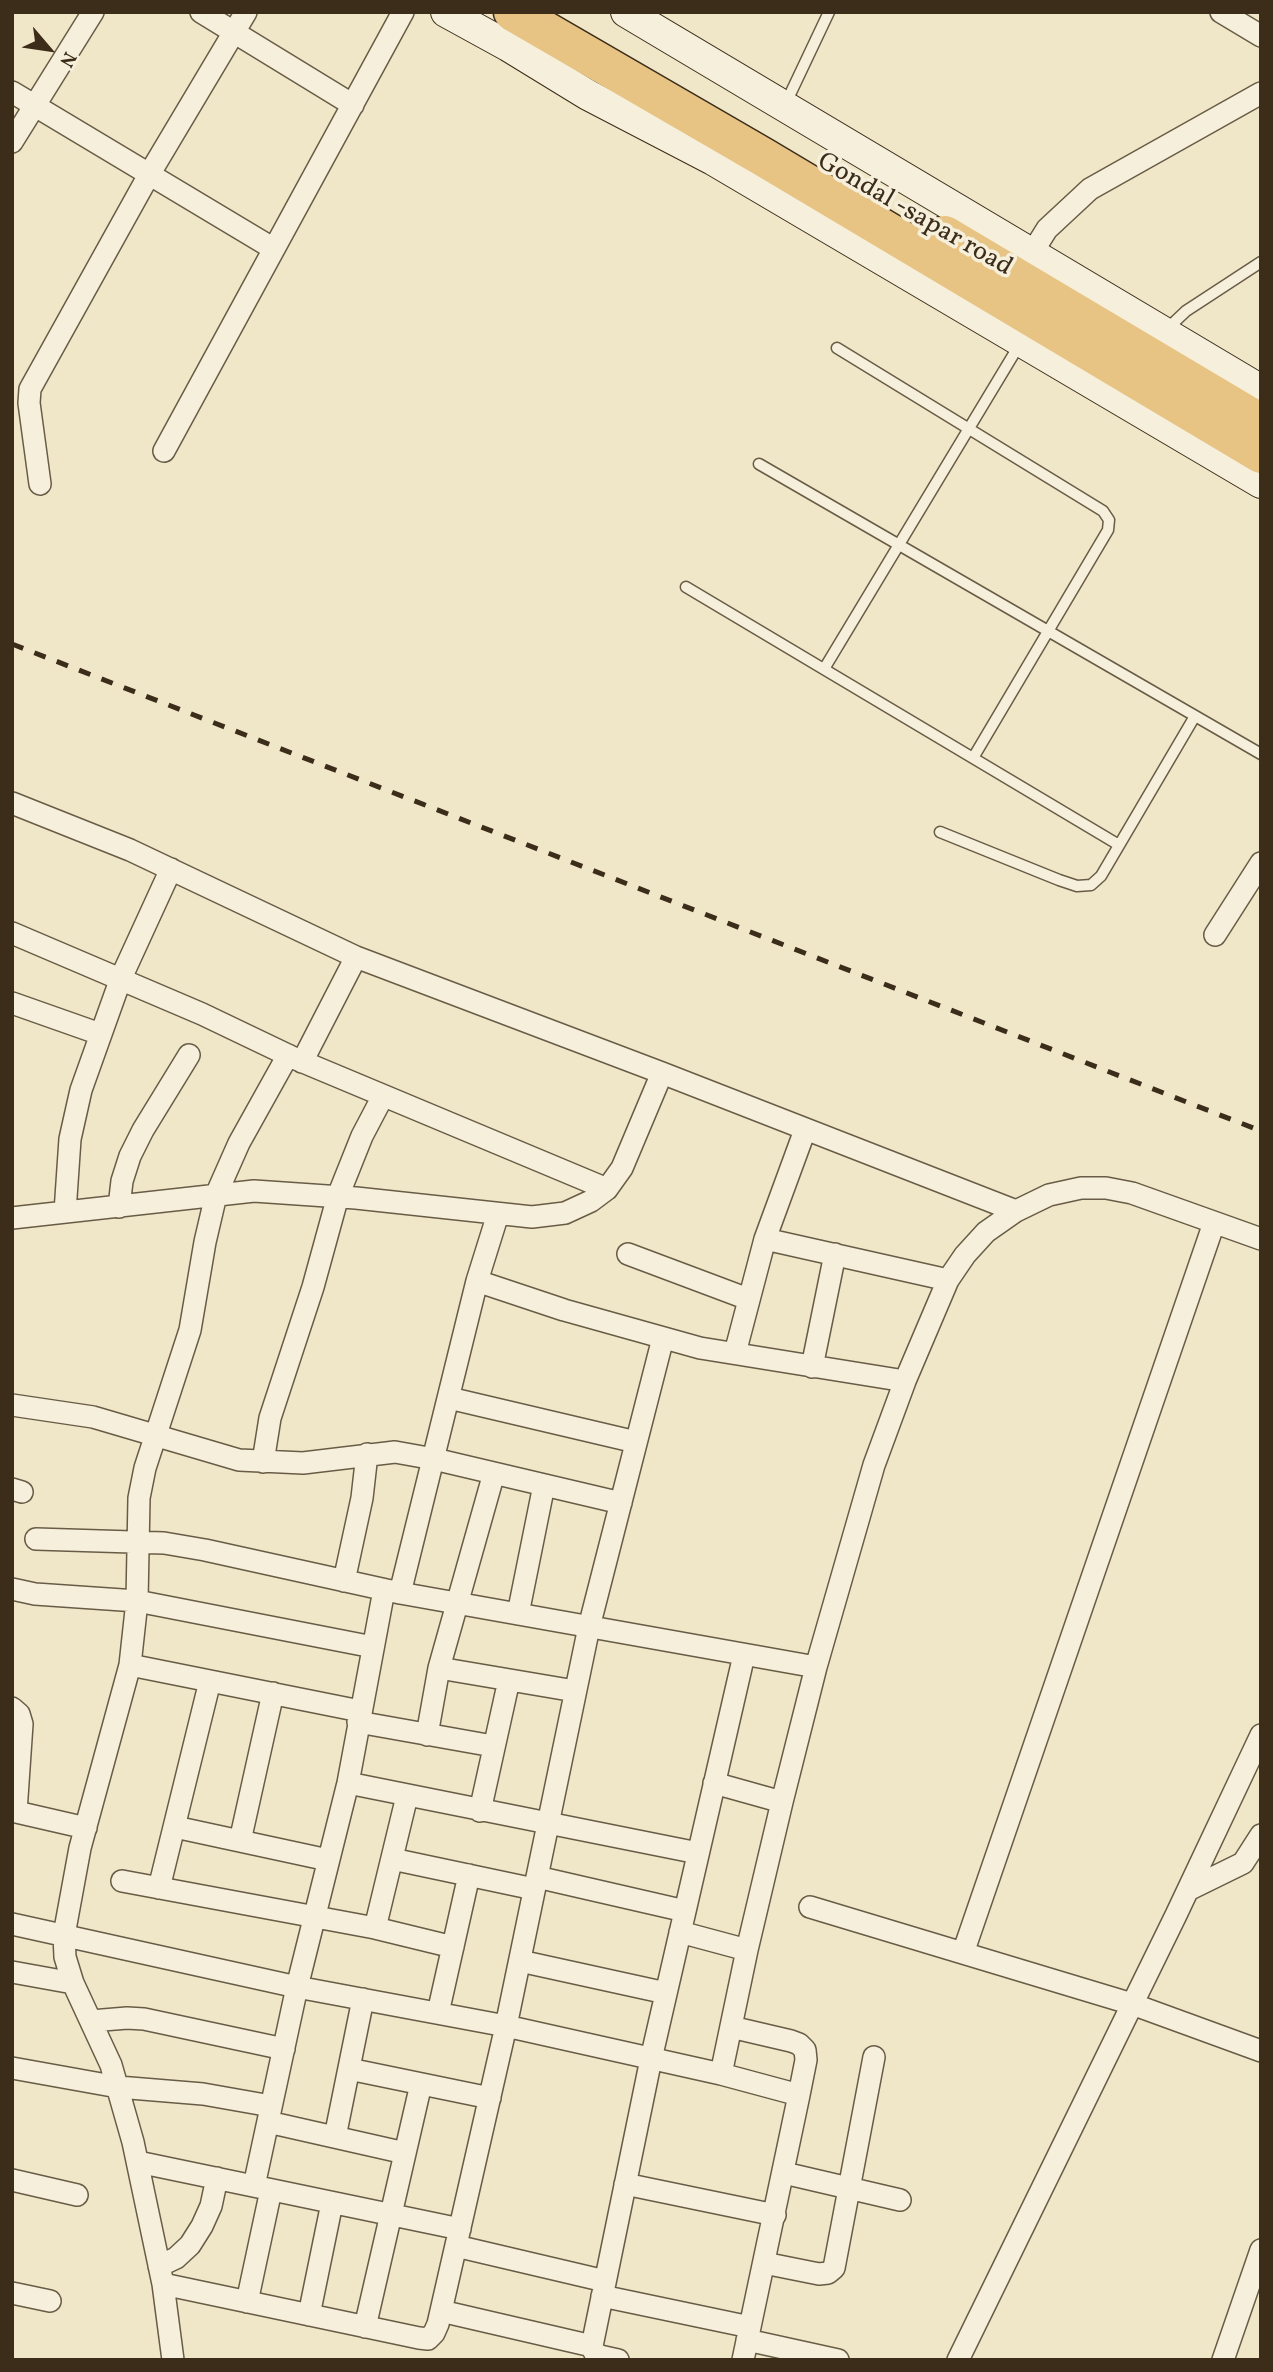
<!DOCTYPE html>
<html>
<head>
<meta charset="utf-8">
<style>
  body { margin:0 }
  #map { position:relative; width:1273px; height:2372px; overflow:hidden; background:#f0e7c8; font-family:Vollkorn,serif }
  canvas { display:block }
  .frame { position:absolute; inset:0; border:14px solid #3c2d1b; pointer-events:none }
  .north { position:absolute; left:14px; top:14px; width:70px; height:70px; -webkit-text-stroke:5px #f5efdb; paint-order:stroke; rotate:119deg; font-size:19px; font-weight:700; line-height:28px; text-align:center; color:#3c2d1b }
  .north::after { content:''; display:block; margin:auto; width:24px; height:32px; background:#3c2d1b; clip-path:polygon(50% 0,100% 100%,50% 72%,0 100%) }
</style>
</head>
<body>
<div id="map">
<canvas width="1273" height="2372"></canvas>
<div class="frame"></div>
<div class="north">N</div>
</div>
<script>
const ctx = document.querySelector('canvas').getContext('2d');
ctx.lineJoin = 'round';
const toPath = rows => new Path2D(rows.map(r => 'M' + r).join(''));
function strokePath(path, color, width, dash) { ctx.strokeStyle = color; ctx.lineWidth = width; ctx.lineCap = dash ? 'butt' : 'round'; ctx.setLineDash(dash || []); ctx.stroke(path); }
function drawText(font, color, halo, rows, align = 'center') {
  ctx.font = font + ' Vollkorn,serif'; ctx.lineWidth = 7; ctx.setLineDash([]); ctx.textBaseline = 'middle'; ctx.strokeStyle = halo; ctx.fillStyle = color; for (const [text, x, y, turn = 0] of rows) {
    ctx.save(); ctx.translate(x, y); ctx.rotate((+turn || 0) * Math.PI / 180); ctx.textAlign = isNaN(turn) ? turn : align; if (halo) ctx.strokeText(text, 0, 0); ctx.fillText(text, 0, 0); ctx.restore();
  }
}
const lane = toPath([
  [785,105,829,12],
  [1167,329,1186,311,1261,262],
  [837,348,1103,511,1109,520,1108,530,973,758],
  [759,464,1261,754],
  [686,587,1119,845],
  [824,669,1021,342],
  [940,832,1059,880,1077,886,1091,885,1101,876,1195,716]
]);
const street = toPath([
  [201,12,353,105],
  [1221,12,1261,36],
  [12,92,274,249],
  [12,142,93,12],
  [1032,253,1047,229,1090,189,1261,93],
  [164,451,403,12],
  [40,484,29,403,30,389,150,173,246,12],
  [12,803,130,850,356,957,662,1073,1016,1211],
  [12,933,202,1014,296,1059,607,1189],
  [1215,935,1261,863],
  [12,1003,100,1034],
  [302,1062,356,957],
  [119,1207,122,1181,130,1156,143,1130,189,1055],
  [65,1212,70,1139,81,1090,121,978,171,869],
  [12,1218,254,1191,356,1198,532,1217,565,1213,591,1201,607,1189,622,1168,662,1073],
  [765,1239,948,1280],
  [628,1254,748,1299],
  [477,1281,564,1310,700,1348,905,1381],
  [735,1353,765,1239,805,1130],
  [812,1367,835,1254],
  [449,1398,636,1442],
  [12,1405,93,1417,239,1460,303,1463,395,1452,434,1459,621,1503],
  [263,1462,270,1418,313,1287,338,1196,362,1136,383,1096],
  [12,1489,22,1492],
  [36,1539,164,1543,205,1550,400,1593,816,1667],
  [344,1581,362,1498,367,1454],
  [12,1589,35,1594,137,1601,373,1647],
  [384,1590,348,1783,297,1987,506,2026,721,2074],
  [400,1593,477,1281,498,1214],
  [518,1614,544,1485],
  [130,1665,360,1711],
  [439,1668,575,1691],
  [12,1708,19,1714,22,1724,16,1812],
  [358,1722,493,1746],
  [427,1735,439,1668,494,1473],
  [348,1783,698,1853],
  [714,1783,782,1802],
  [12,1811,86,1828],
  [480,1811,509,1680],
  [175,1827,328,1860],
  [240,1841,273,1693],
  [392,1859,534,1889],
  [537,1877,685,1911],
  [122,1881,375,1928,453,1947],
  [159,1888,210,1681],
  [1188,1890,1243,1863,1261,1835],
  [810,1907,1132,2004,1261,2051],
  [12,1924,297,1987,254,2186],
  [375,1928,407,1796],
  [680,1932,747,1950],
  [963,1953,1214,1223],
  [520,1961,666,1993],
  [12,1972,73,1983],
  [438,2013,469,1875],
  [91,2021,127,2018,144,2019,284,2049],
  [731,2027,791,2041,799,2044,805,2050,806,2060,799,2095],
  [12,2068,118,2087,203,2094,271,2106],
  [349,2069,490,2098],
  [268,2122,405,2153],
  [335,2137,363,1999],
  [138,2162,460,2229],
  [784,2173,900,2200],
  [12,2180,77,2195],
  [625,2184,775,2215],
  [456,2246,605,2281],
  [764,2263,819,2274,828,2273,834,2268,874,2057],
  [159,2266,176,2258,190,2245,202,2226,211,2206,217,2178],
  [163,2284,419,2338,428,2339,434,2333,438,2324,506,2026,589,1627,663,1338],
  [12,2293,50,2301],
  [602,2296,750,2327],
  [247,2302,271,2190],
  [441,2311,592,2346],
  [309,2315,332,2203],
  [365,2327,421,2084],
  [747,2340,838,2360],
  [173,2360,163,2284,133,2142,111,2065,73,1983,65,1957,64,1935,80,1848,130,1665,137,1601,139,1498,145,1468,190,1330,205,1242,216,1195,239,1143,288,1055],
  [618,2360,600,2356,594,2352,592,2346,651,2059,744,1655],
  [743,2360,799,2095,721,2074,747,1950,782,1802,816,1667,874,1465,905,1381,948,1280,965,1255,986,1232,1016,1211,1049,1195,1081,1188,1106,1188,1132,1193,1261,1239],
  [958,2360,1176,1915,1261,1735],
  [1223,2360,1261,2250]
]);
const secondary = toPath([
  [446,12,508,46,588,95,713,160,1261,483],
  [626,12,1261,390]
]);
const highway = toPath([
  [513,12,763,157,1261,454],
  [945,235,1261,423]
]);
strokePath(lane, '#695c46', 13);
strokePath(street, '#695c46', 24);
strokePath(secondary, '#3c2d1b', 32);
strokePath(highway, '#3c2d1b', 41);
strokePath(lane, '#f5efdb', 10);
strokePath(street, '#f5efdb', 21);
strokePath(secondary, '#f5efdb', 30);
strokePath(highway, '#e8c484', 38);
strokePath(toPath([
  [12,644,1261,1131]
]), '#3c2d1b', 5, [12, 12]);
drawText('26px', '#3c2d1b', '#f5efdb', [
  ["Gondal -sapar road",914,216,30]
]);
</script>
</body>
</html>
